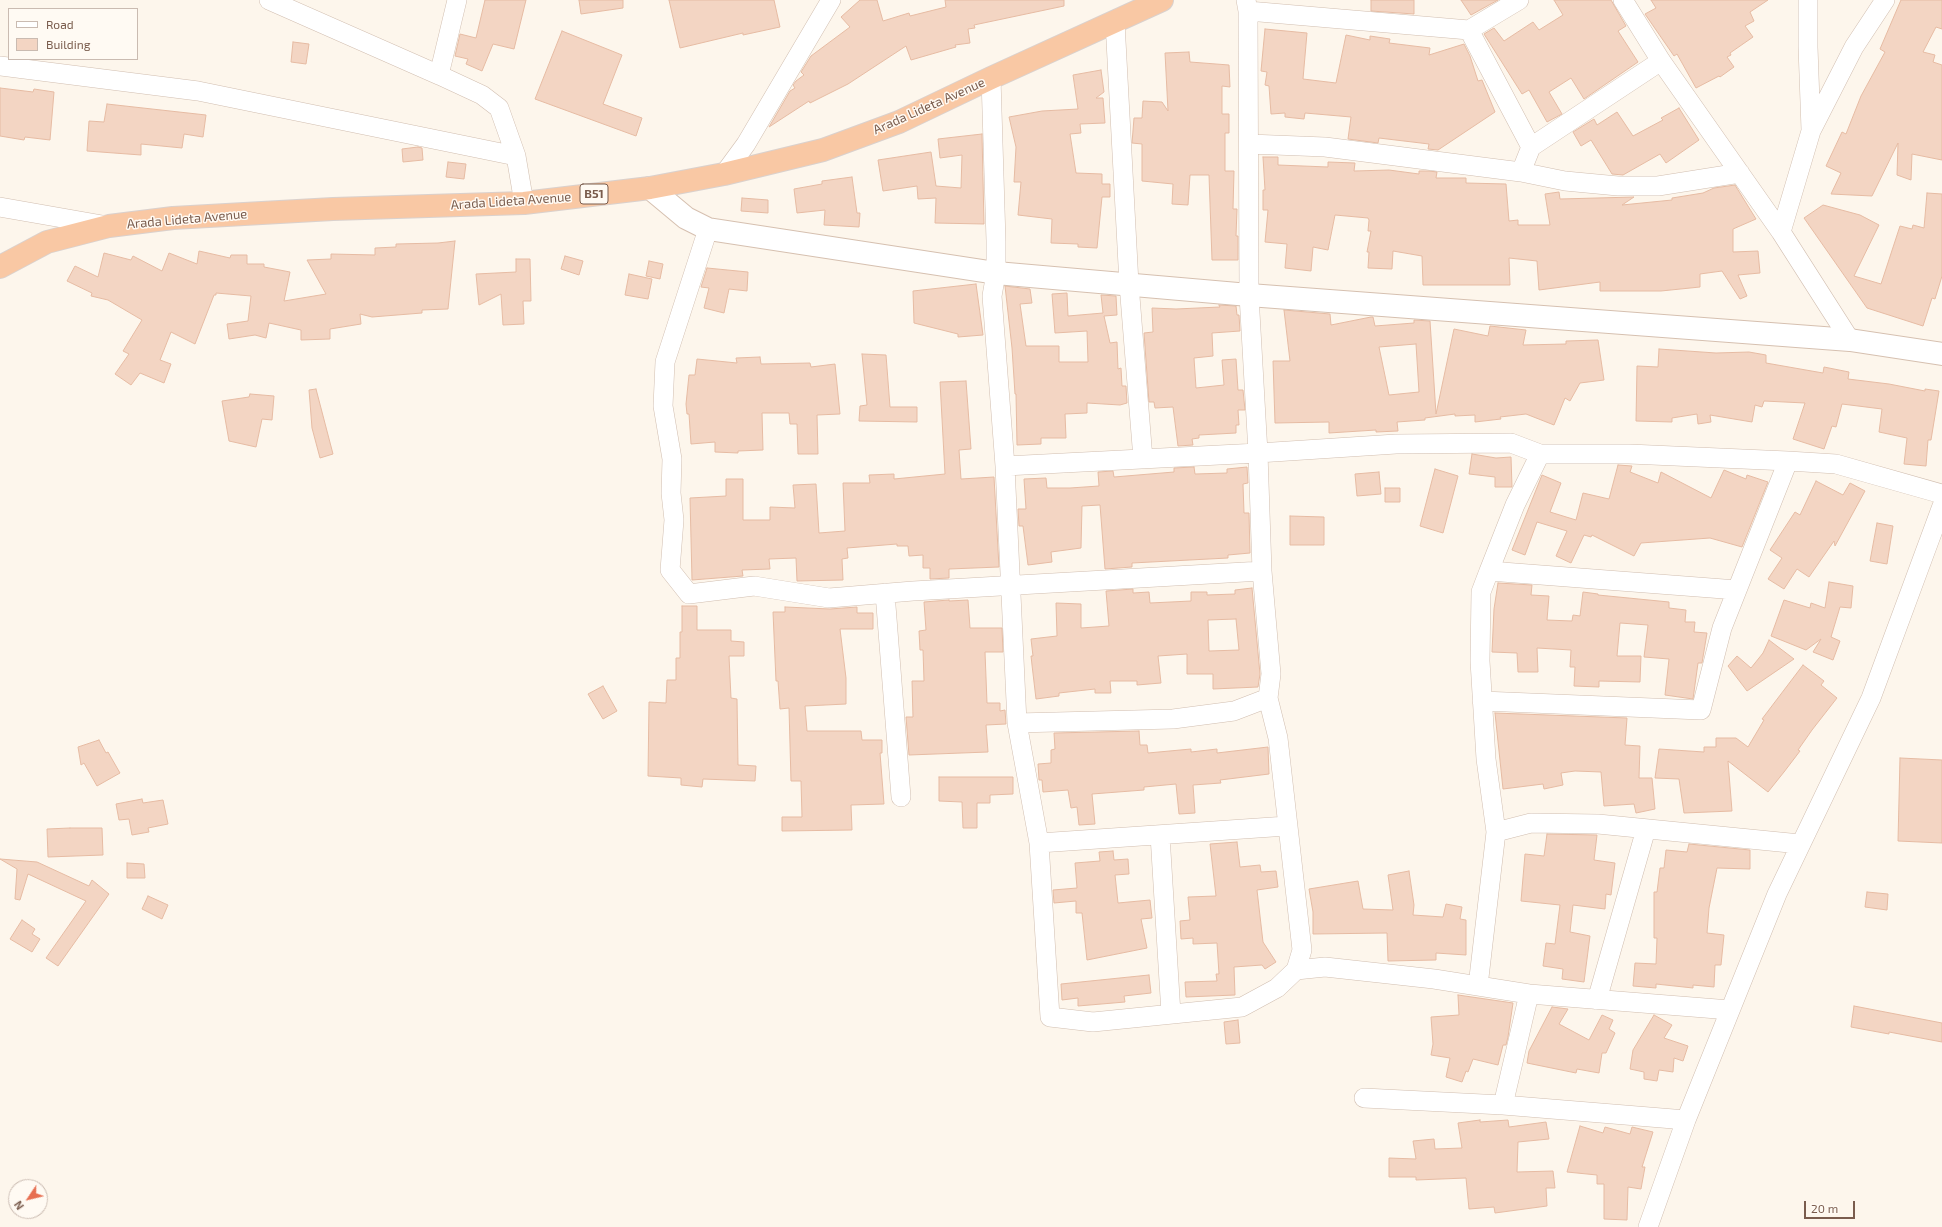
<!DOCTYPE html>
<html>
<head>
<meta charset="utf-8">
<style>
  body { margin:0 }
  #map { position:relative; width:1942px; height:1227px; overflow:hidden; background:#fdf6ec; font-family:"Exo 2",sans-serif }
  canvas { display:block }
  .legend { position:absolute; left:8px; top:8px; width:130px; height:52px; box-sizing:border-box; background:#fffaf3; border:1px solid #cabbb1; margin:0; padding:5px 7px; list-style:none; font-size:12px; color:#7a5c4d }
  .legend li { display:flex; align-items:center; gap:8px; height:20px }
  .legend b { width:20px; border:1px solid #cabbb1 }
  .north { position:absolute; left:8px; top:1179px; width:40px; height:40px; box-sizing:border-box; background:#fffaf3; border:1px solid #cabbb1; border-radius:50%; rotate:235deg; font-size:11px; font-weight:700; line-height:16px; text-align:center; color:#7a5c4d }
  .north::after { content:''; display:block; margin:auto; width:14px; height:18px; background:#e76f51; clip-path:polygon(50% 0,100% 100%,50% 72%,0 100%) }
  .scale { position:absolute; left:1804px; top:1201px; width:51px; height:18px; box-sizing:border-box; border:2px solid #7a5c4d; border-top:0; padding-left:5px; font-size:12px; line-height:14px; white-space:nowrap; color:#7a5c4d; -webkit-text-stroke:3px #fffaf3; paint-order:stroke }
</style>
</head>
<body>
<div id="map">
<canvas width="1942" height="1227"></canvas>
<ul class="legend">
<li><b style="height:5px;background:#fff"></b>Road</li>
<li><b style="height:11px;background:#f3d5c3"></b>Building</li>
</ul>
<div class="north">N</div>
<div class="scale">20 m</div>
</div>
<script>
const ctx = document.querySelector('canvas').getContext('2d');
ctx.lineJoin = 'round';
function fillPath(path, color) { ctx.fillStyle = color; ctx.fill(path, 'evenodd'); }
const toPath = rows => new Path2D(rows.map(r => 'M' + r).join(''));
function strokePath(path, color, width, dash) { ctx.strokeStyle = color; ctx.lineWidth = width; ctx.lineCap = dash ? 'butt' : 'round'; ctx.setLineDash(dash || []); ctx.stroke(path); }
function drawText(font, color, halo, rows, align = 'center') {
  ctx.font = font + ' "Exo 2",sans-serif'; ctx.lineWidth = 3; ctx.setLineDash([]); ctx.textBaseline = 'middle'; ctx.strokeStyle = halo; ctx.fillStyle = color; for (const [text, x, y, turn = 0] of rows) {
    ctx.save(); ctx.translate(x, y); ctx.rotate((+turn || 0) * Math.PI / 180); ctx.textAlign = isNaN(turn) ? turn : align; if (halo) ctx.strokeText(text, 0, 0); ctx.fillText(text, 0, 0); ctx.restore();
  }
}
const building = toPath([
  [485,0,526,0,514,49,493,44,482,71,466,64,468,59,455,56,460,34,476,38,485,0],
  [579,0,623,0,623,8,581,14,579,0],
  [669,0,774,0,780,27,743,35,743,33,680,48,669,0],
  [860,0,877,0,883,21,909,13,910,16,946,7,945,0,1064,0,1064,6,974,25,975,28,968,29,970,43,955,45,956,47,911,60,906,46,848,84,810,103,809,101,769,127,790,91,795,88,793,85,796,81,804,75,801,72,811,56,850,27,841,17,860,0],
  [1371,0,1414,0,1414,14,1371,11,1371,0],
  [1461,0,1498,0,1471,15,1461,0],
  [1554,0,1611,0,1626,26,1618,31,1638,62,1584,99,1571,78,1549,92,1562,114,1547,122,1529,90,1522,94,1484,34,1494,28,1504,41,1533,22,1539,30,1563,15,1554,0],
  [1651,0,1768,0,1750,12,1754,21,1745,26,1753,37,1730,53,1731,55,1727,57,1734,67,1720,77,1719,76,1696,88,1677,54,1674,56,1645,14,1656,8,1651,0],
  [1901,0,1942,0,1942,29,1936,27,1923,52,1935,55,1933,62,1942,65,1942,160,1912,154,1911,180,1897,175,1898,143,1872,196,1831,194,1841,173,1826,166,1842,132,1846,134,1861,96,1885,52,1880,49,1901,0],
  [1265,29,1307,33,1303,79,1336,83,1346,35,1370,40,1370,36,1390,39,1389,43,1430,48,1429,55,1464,44,1470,56,1478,81,1482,80,1495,112,1438,150,1428,149,1429,144,1379,138,1378,143,1348,139,1351,117,1305,113,1304,119,1285,117,1285,113,1271,114,1269,86,1265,85,1267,72,1261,71,1265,29],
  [562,31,622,55,603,104,642,118,636,136,535,99,562,31],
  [293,42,309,44,306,64,291,62,293,42],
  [1189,52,1190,62,1229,65,1230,87,1222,86,1222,114,1229,114,1229,133,1225,133,1225,171,1234,171,1233,209,1237,209,1236,236,1238,236,1238,260,1212,260,1209,175,1190,175,1188,205,1172,204,1173,184,1142,181,1142,144,1132,143,1134,118,1142,118,1143,101,1162,102,1168,111,1165,53,1189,52],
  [1101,70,1104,92,1096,98,1103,98,1105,123,1080,124,1081,133,1070,134,1076,173,1102,174,1102,184,1110,184,1110,197,1102,197,1097,248,1078,247,1078,244,1051,243,1052,219,1018,215,1021,182,1014,182,1016,147,1009,117,1042,111,1078,109,1073,75,1101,70],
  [0,88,33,92,34,89,54,92,50,140,25,137,24,140,0,136,0,88],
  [107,104,206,115,203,137,184,134,182,148,141,144,141,155,87,151,89,121,104,122,107,104],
  [1679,108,1699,140,1666,163,1660,154,1623,175,1612,174,1591,140,1581,146,1573,132,1594,119,1597,125,1617,112,1633,136,1663,120,1661,118,1679,108],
  [982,134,984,224,935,223,936,198,918,199,917,186,883,191,878,160,931,152,936,186,961,188,962,155,940,158,938,139,982,134],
  [418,147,422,148,423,160,403,162,402,149,418,147],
  [1263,157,1278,157,1278,165,1328,167,1328,162,1355,163,1354,171,1389,170,1419,174,1419,171,1429,171,1437,172,1436,178,1466,178,1466,183,1506,184,1509,221,1518,220,1518,225,1550,225,1545,194,1559,192,1560,199,1634,197,1622,205,1672,200,1672,198,1703,193,1714,188,1735,185,1756,219,1733,229,1733,252,1758,251,1760,273,1738,275,1747,296,1740,299,1722,271,1700,274,1700,287,1661,291,1600,291,1600,282,1539,290,1537,261,1509,258,1510,285,1423,285,1422,256,1393,251,1392,269,1368,268,1369,252,1367,252,1371,231,1368,231,1369,220,1368,218,1335,215,1328,250,1313,247,1311,271,1285,268,1287,244,1265,242,1268,210,1263,210,1263,190,1265,190,1263,157],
  [448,162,466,164,464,179,446,177,448,162],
  [852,177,857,213,860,213,859,227,824,225,825,210,797,213,794,189,822,184,822,181,852,177],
  [1927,193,1942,194,1942,276,1935,299,1932,298,1923,326,1867,308,1804,218,1823,205,1860,215,1879,225,1854,276,1881,284,1900,226,1912,229,1913,225,1924,228,1927,193],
  [742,198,768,200,768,213,741,211,742,198],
  [455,241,448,309,422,310,422,313,372,317,360,314,361,324,330,329,330,339,301,340,301,330,269,323,266,338,255,335,229,339,227,324,248,321,251,296,216,293,216,295,214,295,195,344,171,332,160,360,171,364,164,383,140,373,131,385,115,374,129,354,123,351,142,320,108,300,91,296,92,293,67,281,75,266,98,277,104,253,131,260,133,256,162,271,169,253,197,264,199,251,230,258,231,255,247,255,247,264,264,264,264,267,290,272,284,301,326,294,307,260,331,259,331,254,375,255,375,248,396,247,396,244,438,243,455,241],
  [565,256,583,261,579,275,561,269,565,256],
  [516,259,530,259,531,301,523,301,524,324,503,325,501,294,479,305,476,274,516,272,516,259],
  [649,261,663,264,660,279,646,276,649,261],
  [707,268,748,272,747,291,729,289,724,313,704,308,709,288,701,287,707,268],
  [629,274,652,279,648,299,625,295,629,274],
  [976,284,983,335,958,337,958,334,914,323,913,291,976,284],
  [1005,286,1030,289,1032,303,1020,304,1026,346,1059,346,1059,362,1088,362,1087,331,1055,333,1052,294,1067,293,1068,316,1103,313,1101,295,1116,296,1117,315,1104,316,1110,343,1117,342,1118,369,1121,368,1122,386,1126,386,1127,403,1120,405,1087,403,1087,413,1065,414,1066,438,1041,438,1041,444,1017,445,1016,394,1015,394,1012,348,1005,286],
  [1219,305,1236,306,1237,315,1239,315,1240,331,1212,333,1213,356,1194,358,1196,388,1224,385,1222,360,1236,359,1238,390,1243,390,1245,410,1238,410,1239,425,1236,425,1236,433,1199,435,1199,438,1192,439,1193,445,1178,446,1173,407,1155,408,1154,402,1149,402,1144,333,1153,332,1152,308,1176,309,1220,307,1219,305],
  [1284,310,1330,314,1331,325,1371,317,1373,317,1375,326,1414,323,1414,320,1430,321,1436,414,1454,329,1488,336,1490,326,1526,330,1523,345,1566,344,1566,341,1598,340,1604,380,1580,383,1570,401,1565,398,1554,425,1526,414,1500,417,1501,419,1475,422,1475,415,1455,416,1455,414,1425,418,1425,420,1397,422,1398,431,1376,432,1376,430,1329,433,1329,422,1275,423,1273,361,1290,361,1284,310],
  [1416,344,1419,392,1389,395,1379,347,1416,344],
  [1659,349,1716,353,1749,352,1766,355,1766,363,1823,373,1824,367,1849,372,1848,379,1889,384,1925,391,1925,389,1939,391,1931,440,1928,440,1926,466,1904,464,1907,438,1879,432,1882,409,1842,404,1836,427,1832,426,1824,449,1793,439,1805,403,1764,401,1762,407,1755,405,1752,422,1710,415,1711,422,1698,424,1697,414,1672,418,1672,422,1636,421,1637,366,1658,367,1659,349],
  [862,354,886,355,890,407,917,407,917,422,859,421,860,406,867,405,862,354],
  [760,357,761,364,810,363,811,367,835,364,840,414,817,415,818,454,798,454,797,424,790,424,789,413,762,413,763,450,738,451,738,453,715,452,715,442,691,444,689,414,687,414,686,404,689,375,695,375,697,359,737,363,736,358,760,357],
  [966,381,971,449,959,450,961,479,994,477,999,567,949,569,949,578,930,579,930,568,923,568,923,555,909,556,908,546,897,546,897,544,847,548,848,558,842,559,843,580,797,581,796,558,769,559,770,569,742,570,743,576,692,580,690,498,726,496,726,479,743,479,743,520,770,520,770,507,795,508,793,485,816,484,819,533,845,531,843,483,870,483,869,475,894,474,894,479,945,474,940,382,966,381],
  [316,389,333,454,320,458,312,428,309,390,316,389],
  [250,394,274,396,272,420,262,419,256,447,229,441,222,401,249,397,250,394],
  [1472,454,1496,458,1511,457,1512,487,1495,487,1495,477,1469,474,1472,454],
  [1618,465,1632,466,1630,472,1658,483,1661,472,1711,498,1724,470,1746,479,1747,475,1768,482,1742,547,1710,538,1641,543,1634,556,1592,535,1591,537,1584,535,1571,563,1556,556,1567,531,1537,522,1525,555,1512,550,1542,475,1561,483,1550,512,1576,520,1583,493,1609,499,1618,465],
  [1194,467,1195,474,1227,473,1227,469,1247,467,1248,483,1243,484,1244,513,1249,513,1250,553,1228,555,1228,558,1132,563,1132,567,1105,569,1100,505,1082,506,1081,548,1051,552,1052,562,1028,565,1023,526,1019,526,1018,509,1026,509,1024,479,1046,478,1047,488,1070,488,1099,486,1098,472,1113,471,1114,477,1174,472,1174,468,1194,467],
  [1435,469,1458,476,1443,533,1420,526,1435,469],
  [1379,472,1381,494,1357,496,1355,474,1379,472],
  [1816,481,1843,495,1850,483,1865,491,1835,546,1834,541,1809,577,1797,569,1784,589,1768,579,1782,558,1770,550,1795,512,1800,515,1816,481],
  [1385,488,1400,488,1400,502,1385,502,1385,488],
  [1290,516,1324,517,1324,545,1290,545,1290,516],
  [1877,523,1893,526,1887,564,1870,561,1877,523],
  [1829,582,1853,586,1851,608,1840,607,1831,637,1840,641,1833,660,1813,652,1821,639,1806,650,1771,636,1784,600,1810,608,1811,603,1825,608,1829,582],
  [1498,583,1532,585,1531,595,1549,596,1547,620,1572,621,1573,615,1580,616,1583,592,1598,594,1598,595,1669,602,1669,608,1686,610,1685,622,1695,622,1694,632,1707,633,1702,663,1698,663,1693,699,1665,695,1669,659,1644,657,1648,625,1620,623,1617,656,1641,656,1640,682,1599,681,1599,687,1574,686,1575,667,1570,667,1571,650,1537,648,1538,672,1518,672,1517,653,1492,652,1494,609,1498,583],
  [1252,588,1260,674,1258,687,1213,689,1213,674,1187,674,1187,654,1158,656,1161,683,1137,685,1137,681,1110,681,1111,693,1095,693,1095,689,1059,693,1059,696,1036,699,1032,665,1031,656,1033,656,1031,639,1057,636,1056,603,1081,604,1081,628,1109,626,1106,591,1133,589,1133,593,1149,592,1150,603,1191,601,1191,592,1207,592,1207,595,1235,594,1235,590,1252,588],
  [1236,619,1239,650,1209,651,1208,620,1236,619],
  [949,600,949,601,968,600,970,628,1002,628,1003,652,985,652,987,703,1000,703,1000,711,1005,710,1006,724,986,725,988,752,909,755,906,717,913,717,912,681,924,681,923,650,920,650,919,631,926,630,924,602,949,600],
  [682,606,697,606,697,630,731,630,731,641,744,642,744,656,729,656,731,698,737,699,738,765,756,766,755,781,703,779,702,787,681,785,681,778,648,776,649,702,666,703,667,680,676,680,676,658,680,658,680,632,682,632,682,606],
  [785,607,830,609,857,607,857,613,873,613,873,629,840,629,846,678,846,704,805,706,807,731,861,731,862,740,882,740,882,753,880,753,884,804,851,805,852,830,782,831,782,817,802,817,801,781,791,781,789,708,780,709,778,681,776,681,773,612,785,612,785,607],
  [1769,640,1794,659,1747,691,1728,666,1737,656,1751,668,1763,653,1769,640],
  [1803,665,1824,681,1821,685,1837,698,1812,730,1798,750,1800,751,1784,772,1768,792,1728,761,1732,811,1684,813,1679,779,1655,778,1659,749,1704,752,1704,747,1716,747,1716,738,1736,738,1748,747,1764,720,1762,719,1803,665],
  [603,686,617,711,603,719,588,694,603,686],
  [1495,713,1627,718,1625,745,1640,746,1639,778,1652,778,1655,809,1636,813,1634,804,1604,806,1601,772,1575,771,1561,773,1563,785,1544,789,1543,784,1503,789,1495,713],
  [1139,731,1140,745,1147,745,1148,753,1191,749,1191,752,1217,749,1217,753,1268,747,1269,774,1220,780,1221,783,1193,785,1195,813,1179,814,1176,784,1144,787,1144,790,1092,794,1095,824,1079,825,1077,807,1071,808,1068,790,1043,792,1042,780,1039,780,1038,764,1051,763,1051,750,1055,749,1054,733,1139,731],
  [99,740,106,753,108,752,120,773,97,786,84,763,81,765,78,747,99,740],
  [1900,758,1942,760,1942,843,1898,841,1900,758],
  [939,777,1013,777,1013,794,990,795,990,803,977,803,977,828,963,828,962,802,939,801,939,777],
  [142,799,143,803,163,800,168,824,148,828,149,832,132,835,129,819,119,820,116,804,142,799],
  [70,828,102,828,103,855,48,857,47,829,70,828],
  [1547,834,1597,835,1594,860,1615,863,1611,895,1606,894,1605,909,1573,905,1570,932,1590,936,1584,982,1562,979,1563,969,1543,966,1546,943,1555,944,1560,905,1521,901,1525,854,1544,856,1547,834],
  [1237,842,1240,867,1260,865,1261,872,1276,871,1278,887,1257,890,1263,942,1276,962,1265,969,1262,965,1234,967,1235,995,1186,997,1185,982,1217,981,1216,974,1219,974,1217,943,1193,944,1193,938,1181,939,1180,921,1190,920,1188,897,1216,896,1210,844,1237,842],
  [1689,844,1750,850,1750,869,1717,868,1709,908,1707,933,1724,935,1721,965,1715,965,1714,987,1693,985,1693,988,1656,984,1656,988,1633,986,1635,963,1656,964,1657,938,1654,938,1654,892,1657,892,1660,868,1664,868,1666,850,1687,852,1689,844],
  [1113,851,1114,860,1128,859,1129,874,1115,875,1118,903,1150,900,1152,918,1141,919,1147,948,1087,960,1082,913,1076,913,1076,901,1054,903,1053,890,1077,888,1075,863,1100,861,1099,852,1113,851],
  [0,859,37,862,89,886,92,880,109,894,58,966,46,958,86,901,28,874,20,900,15,899,17,869,0,859],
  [127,863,144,864,145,878,127,878,127,863],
  [1409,871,1414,905,1413,915,1443,917,1446,904,1462,907,1460,919,1466,920,1466,955,1436,953,1436,960,1388,961,1387,933,1313,934,1313,912,1309,889,1358,881,1363,909,1393,910,1388,875,1409,871],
  [1867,892,1888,894,1887,910,1865,907,1867,892],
  [148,896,168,905,162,919,142,909,148,896],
  [22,920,35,929,32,934,40,939,32,952,10,939,22,920],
  [1149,975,1151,993,1124,996,1125,1002,1078,1006,1078,998,1062,1000,1061,984,1149,975],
  [1458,995,1513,1003,1508,1037,1506,1045,1503,1045,1498,1065,1473,1059,1468,1072,1466,1071,1462,1082,1446,1077,1450,1058,1431,1055,1433,1044,1431,1017,1459,1015,1458,995],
  [1854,1006,1942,1023,1942,1042,1889,1032,1889,1034,1851,1027,1854,1006],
  [1552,1007,1568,1009,1559,1024,1589,1040,1602,1015,1613,1020,1609,1029,1615,1033,1606,1053,1602,1053,1599,1073,1577,1069,1576,1073,1527,1063,1529,1051,1552,1007],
  [1654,1015,1672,1025,1664,1038,1688,1046,1683,1061,1674,1058,1673,1072,1659,1070,1657,1081,1644,1079,1644,1072,1630,1069,1633,1050,1654,1015],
  [1238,1020,1240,1043,1226,1044,1224,1022,1238,1020],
  [1480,1120,1480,1122,1508,1120,1509,1127,1546,1122,1549,1139,1518,1142,1517,1172,1553,1171,1555,1188,1546,1188,1547,1206,1495,1213,1494,1207,1469,1209,1466,1178,1416,1180,1416,1177,1389,1177,1389,1158,1416,1159,1413,1141,1434,1139,1435,1149,1462,1148,1458,1123,1480,1120],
  [1580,1126,1603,1133,1605,1127,1630,1134,1632,1127,1653,1132,1642,1167,1645,1167,1641,1189,1628,1187,1627,1220,1604,1219,1604,1184,1597,1184,1597,1175,1567,1172,1580,1126]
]);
fillPath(building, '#f3d5c3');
strokePath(building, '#e6bba3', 1);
const minor = toPath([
  [269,0,439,75],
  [457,0,439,75,482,95,499,108,516,156,524,203],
  [1623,0,1661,61,1781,232,1850,340],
  [1808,0,1808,47,1811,130],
  [1248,11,1469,30,1519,0],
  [1115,22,1129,284,1143,459],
  [1469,30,1531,147],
  [0,66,198,91,516,156],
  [991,78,996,241,996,273,992,296,1005,466,1017,723,1173,719,1234,711,1268,698],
  [1249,144,1325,147,1521,172,1565,181,1618,186,1658,186,1740,173],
  [1521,172,1531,147,1661,61],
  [724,174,746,144,831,0],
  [0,207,108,226],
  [708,229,665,362,663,406,672,459,671,493,674,520,670,570,689,594,754,586,829,598,913,591,1262,571],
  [1781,232,1811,131,1854,47,1885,0],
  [1540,454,1515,505,1489,571,1737,590],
  [1005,466,1258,453,1396,444,1511,443,1540,454,1629,454,1788,461],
  [885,593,901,797],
  [1482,701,1701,710,1722,628,1788,461,1836,464,1942,494],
  [1017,723,1039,843,1050,1017,1093,1022,1242,1007,1277,988,1296,970,1302,950,1278,738,1268,698,1271,674,1262,571,1258,453,1249,295,1248,11,1246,0],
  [1496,832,1531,823,1598,824,1800,844],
  [1160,835,1171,1014],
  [1039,843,1287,826],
  [1296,970,1325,967,1434,979,1529,994,1730,1010],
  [1478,986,1496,832,1486,759,1480,661,1481,592,1489,571],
  [1597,1000,1646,829],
  [1364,1098,1503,1105,1686,1120],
  [1503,1105,1529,994],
  [1648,1227,1686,1120,1777,894,1871,698,1942,506]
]);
const secondary = toPath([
  [650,188,686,218,708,229,996,273,1249,295,1850,340,1942,354]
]);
const trunk = toPath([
  [0,267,47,242,109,226,173,218,333,209,524,203,650,188,724,174,823,150,899,122,991,78,1162,0]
]);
strokePath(minor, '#d1beb0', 20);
strokePath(secondary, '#d6c0b0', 24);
strokePath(trunk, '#dad1cd', 24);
strokePath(minor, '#fff', 19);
strokePath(secondary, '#fff', 22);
strokePath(trunk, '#f9c8a4', 22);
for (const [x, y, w] of [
  [594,194,28]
]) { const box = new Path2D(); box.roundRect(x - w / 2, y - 10, w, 20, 3); ctx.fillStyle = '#fffaf3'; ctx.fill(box); strokePath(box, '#7a5c4d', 1); }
drawText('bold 12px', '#7a5c4d', null, [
  ["B51",594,194]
]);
drawText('13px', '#7a5c4d', '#fffaf3', [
  ["Arada Lideta Avenue",929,106,-24],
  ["Arada Lideta Avenue",511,201,-4],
  ["Arada Lideta Avenue",187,219,-5]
]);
</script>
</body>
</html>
